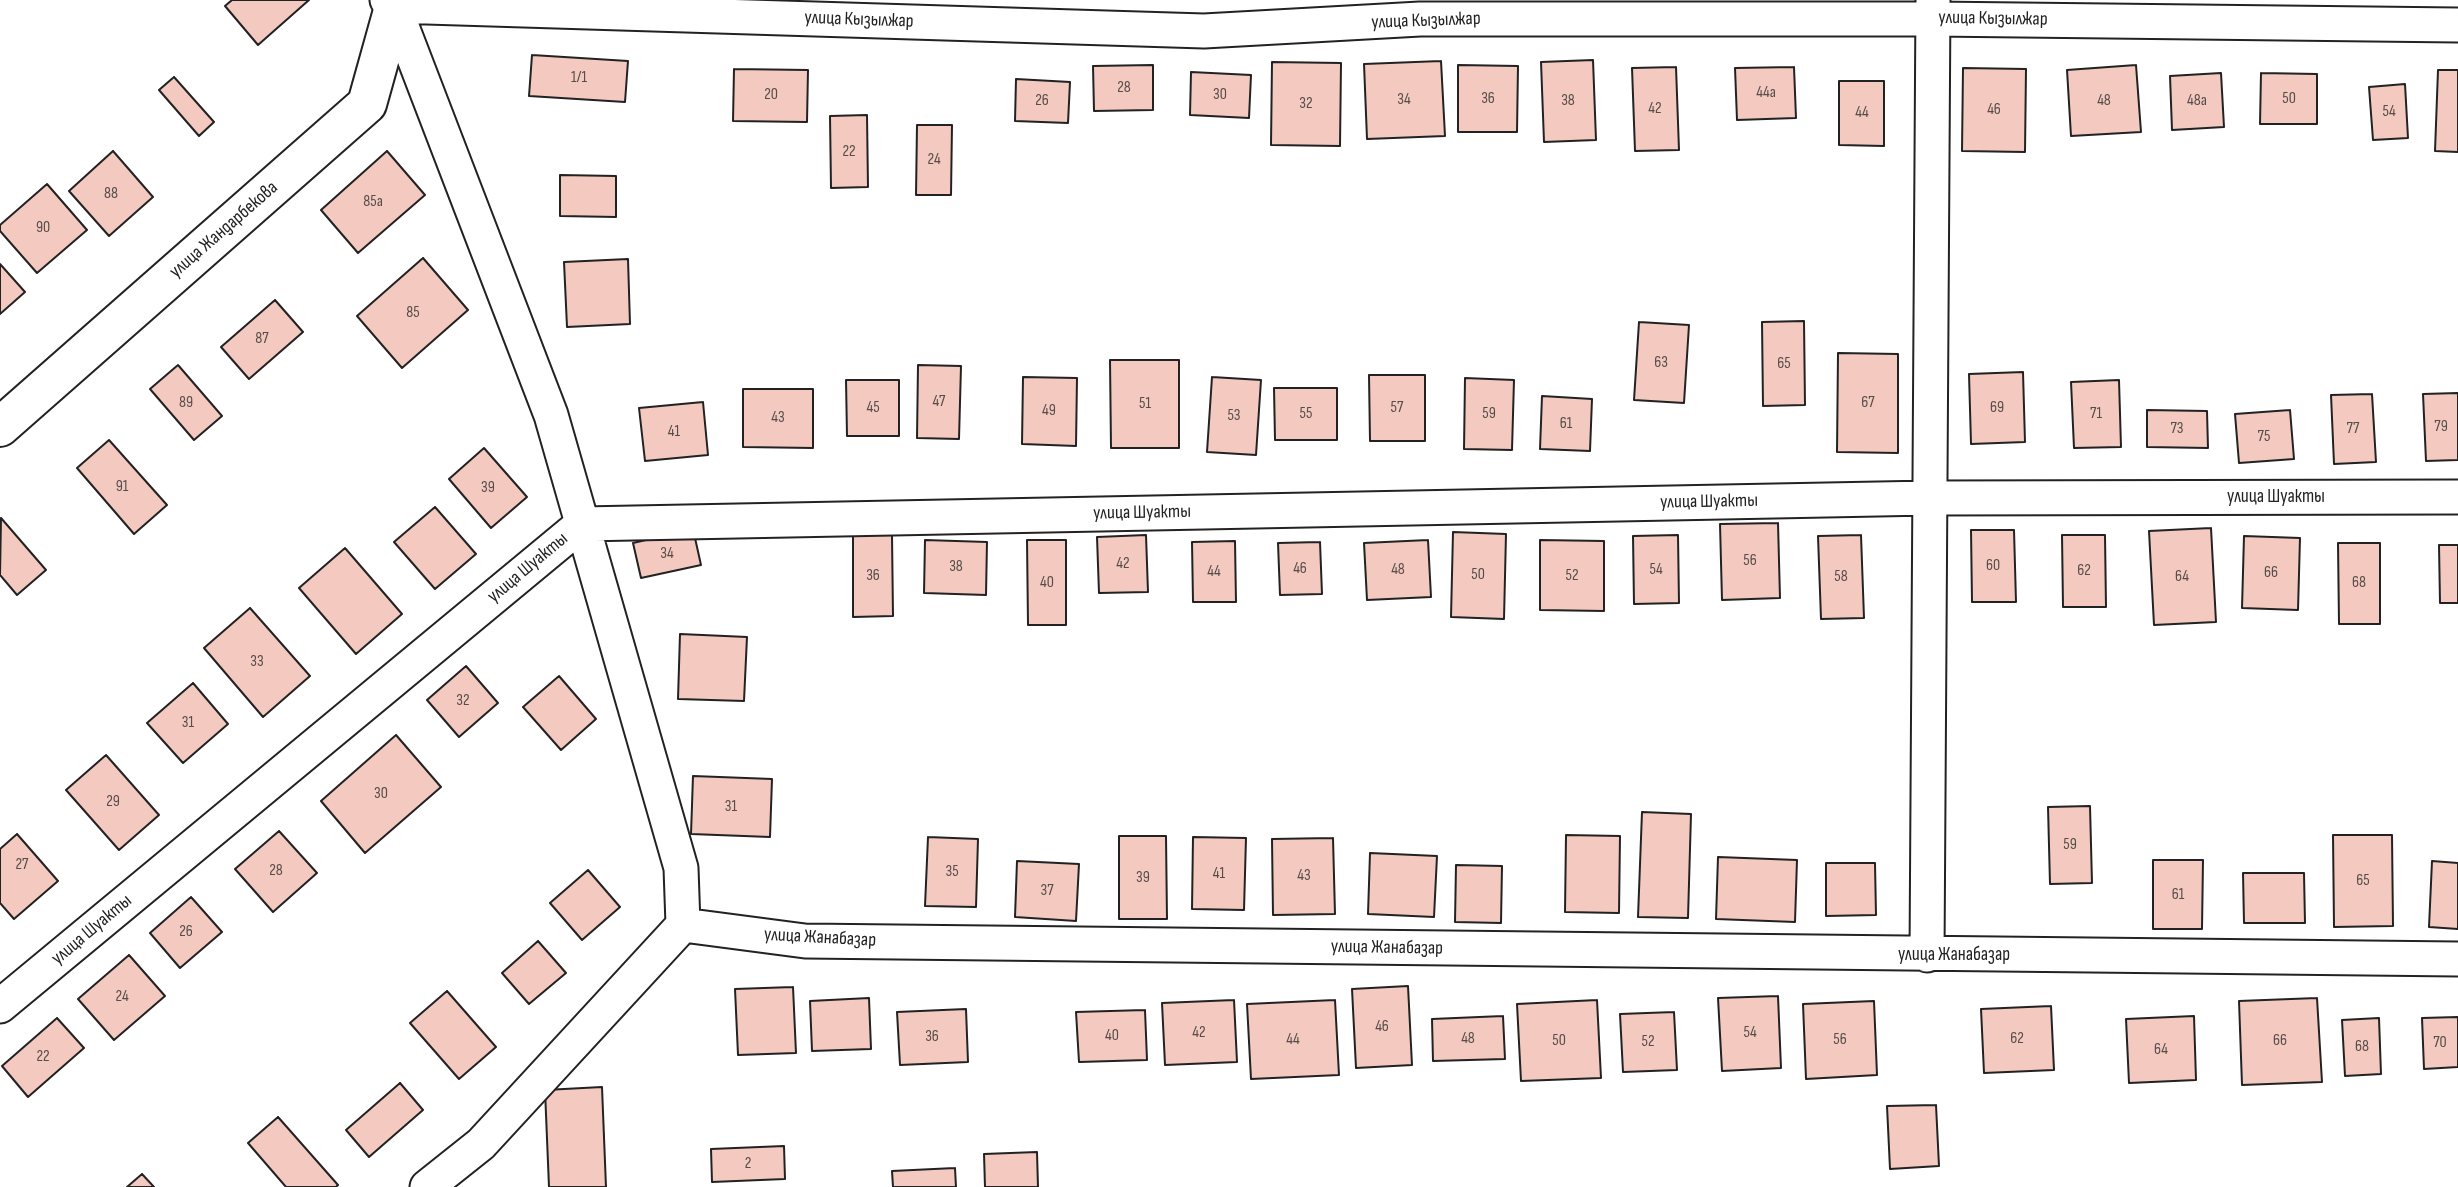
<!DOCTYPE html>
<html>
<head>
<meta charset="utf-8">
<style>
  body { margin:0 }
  canvas { display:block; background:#fff }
</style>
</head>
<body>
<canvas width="2458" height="1187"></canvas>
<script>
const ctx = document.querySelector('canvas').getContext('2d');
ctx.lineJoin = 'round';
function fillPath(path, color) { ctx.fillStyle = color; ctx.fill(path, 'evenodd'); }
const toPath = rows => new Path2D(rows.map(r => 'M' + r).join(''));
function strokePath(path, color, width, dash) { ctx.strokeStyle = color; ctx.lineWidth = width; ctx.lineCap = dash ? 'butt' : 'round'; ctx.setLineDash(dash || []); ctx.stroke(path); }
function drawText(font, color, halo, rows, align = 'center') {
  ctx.font = font + ' "Sofia Sans Condensed",sans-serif'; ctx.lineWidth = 5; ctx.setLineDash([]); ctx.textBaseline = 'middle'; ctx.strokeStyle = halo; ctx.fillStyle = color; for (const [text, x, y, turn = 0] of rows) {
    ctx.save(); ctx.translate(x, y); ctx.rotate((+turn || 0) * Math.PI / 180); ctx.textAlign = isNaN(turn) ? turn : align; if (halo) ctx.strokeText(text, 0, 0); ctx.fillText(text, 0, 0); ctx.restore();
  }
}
const building = toPath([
  [232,0,309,0,258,45,225,6,232,0],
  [532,55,628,61,625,102,529,96,532,55],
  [1593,60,1596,140,1544,142,1541,62,1593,60],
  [1441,61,1445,136,1367,139,1364,64,1441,61],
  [1272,62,1341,63,1340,146,1271,145,1272,62],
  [1153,65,1153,110,1094,111,1093,66,1153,65],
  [1458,65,1518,66,1517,132,1458,132,1458,65],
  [2136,65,2141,132,2071,136,2067,70,2136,65],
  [1676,67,1679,150,1635,151,1632,68,1676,67],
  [1794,67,1796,118,1737,120,1735,68,1794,67],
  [1963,68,2026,69,2025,152,1962,151,1963,68],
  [734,69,808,70,807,122,733,121,734,69],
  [2438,70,2458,70,2458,152,2435,151,2438,70],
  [1191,72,1251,75,1249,118,1190,115,1191,72],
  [2221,73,2224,127,2172,130,2170,76,2221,73],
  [2261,73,2317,74,2317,124,2260,124,2261,73],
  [174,77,214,122,199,136,159,90,174,77],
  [1016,79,1070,82,1068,123,1015,121,1016,79],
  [1839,81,1884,81,1884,146,1839,145,1839,81],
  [2405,84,2408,138,2373,140,2369,87,2405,84],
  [867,115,868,187,831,188,830,116,867,115],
  [917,125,952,125,951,195,916,195,917,125],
  [113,151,153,197,109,236,69,191,113,151],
  [387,151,425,195,358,253,321,210,387,151],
  [560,175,616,176,616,217,560,216,560,175],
  [47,184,87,230,37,273,0,231,0,225,47,184],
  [423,258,468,310,402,368,357,316,423,258],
  [628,259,630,324,567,327,564,262,628,259],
  [0,264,25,292,0,314,0,264],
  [275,300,303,332,249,379,221,347,275,300],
  [1804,321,1805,405,1763,406,1762,322,1804,321],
  [1639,322,1689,325,1684,403,1634,400,1639,322],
  [1838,353,1898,354,1898,453,1837,452,1838,353],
  [1110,360,1179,360,1179,448,1111,448,1110,360],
  [178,365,222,416,194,440,150,389,178,365],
  [918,365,961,366,959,439,917,438,918,365],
  [2023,372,2025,442,1971,444,1969,374,2023,372],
  [1369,375,1425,375,1425,441,1370,441,1369,375],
  [1023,377,1077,378,1076,446,1022,444,1023,377],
  [1212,377,1261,380,1256,455,1207,452,1212,377],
  [1465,378,1514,380,1512,450,1464,449,1465,378],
  [846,380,899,380,899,436,847,436,846,380],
  [2119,380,2121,447,2074,448,2071,382,2119,380],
  [1274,388,1337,388,1337,440,1275,440,1274,388],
  [743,389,813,389,813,448,743,447,743,389],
  [2458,393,2458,460,2426,461,2423,394,2458,393],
  [2372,394,2376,462,2334,464,2331,395,2372,394],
  [1542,396,1592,399,1590,451,1540,449,1542,396],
  [703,402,708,455,645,461,639,408,703,402],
  [2147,410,2207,411,2208,448,2147,447,2147,410],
  [2290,410,2294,459,2239,463,2235,414,2290,410],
  [109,440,167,505,134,534,77,468,109,440],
  [484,448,527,497,491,528,449,479,484,448],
  [435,507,476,554,435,589,394,542,435,507],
  [1,518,46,570,17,595,0,575,1,518],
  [1778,523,1780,598,1722,600,1720,524,1778,523],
  [2211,528,2216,622,2154,625,2149,531,2211,528],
  [693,529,701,565,641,578,633,543,693,529],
  [1971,530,2014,530,2016,602,1972,602,1971,530],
  [1453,532,1506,534,1504,619,1451,617,1453,532],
  [853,535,892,535,893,616,853,617,853,535],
  [1146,535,1148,592,1099,593,1097,537,1146,535],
  [1678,535,1679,603,1634,604,1633,536,1678,535],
  [1861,535,1864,618,1821,619,1818,536,1861,535],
  [2062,535,2105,535,2106,607,2063,607,2062,535],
  [2244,536,2300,538,2298,610,2242,608,2244,536],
  [925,540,987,542,986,595,924,593,925,540],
  [1027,540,1066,540,1066,625,1028,625,1027,540],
  [1428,540,1431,597,1367,600,1364,543,1428,540],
  [1540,540,1604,541,1604,611,1540,610,1540,540],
  [1235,541,1236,602,1193,602,1192,542,1235,541],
  [1320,542,1322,594,1280,595,1278,543,1320,542],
  [2338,543,2380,543,2380,624,2339,624,2338,543],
  [2439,545,2458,545,2458,603,2440,603,2439,545],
  [345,548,402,614,356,654,299,588,345,548],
  [250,608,310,676,263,717,204,648,250,608],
  [680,634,747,637,744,701,678,699,680,634],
  [466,666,498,703,459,737,427,700,466,666],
  [559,676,596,719,561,750,523,707,559,676],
  [193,683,228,724,183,763,147,723,193,683],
  [396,735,441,787,365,853,321,801,396,735],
  [106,755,159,815,119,850,66,790,106,755],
  [693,776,772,779,770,837,691,834,693,776],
  [2090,806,2092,883,2050,884,2048,807,2090,806],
  [1642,812,1691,814,1688,918,1638,917,1642,812],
  [279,831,317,873,273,912,235,869,279,831],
  [17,834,58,881,14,919,0,903,0,849,17,834],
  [1566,835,1620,836,1619,913,1565,912,1566,835],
  [2333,835,2392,835,2393,926,2334,927,2333,835],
  [1119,836,1166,836,1167,919,1119,919,1119,836],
  [928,837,978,839,976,907,925,906,928,837],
  [1193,837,1246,838,1244,910,1192,909,1193,837],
  [1333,838,1335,914,1273,915,1272,839,1333,838],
  [1370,853,1437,856,1434,917,1368,914,1370,853],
  [1718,857,1797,860,1795,922,1716,919,1718,857],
  [2153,860,2203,860,2202,929,2153,929,2153,860],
  [1017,861,1079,864,1076,921,1015,917,1017,861],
  [2432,861,2458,863,2458,929,2429,927,2432,861],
  [1826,863,1875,863,1876,915,1826,916,1826,863],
  [1456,865,1502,866,1501,923,1455,922,1456,865],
  [588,870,620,907,582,940,550,903,588,870],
  [2243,873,2304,873,2305,923,2244,923,2243,873],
  [191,897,222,932,180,968,150,933,191,897],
  [538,941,566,973,529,1004,502,973,538,941],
  [129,955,165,996,114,1040,78,999,129,955],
  [1408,986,1412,1065,1356,1068,1352,989,1408,986],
  [793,987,796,1053,738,1055,735,989,793,987],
  [447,991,496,1047,459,1079,410,1023,447,991],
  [1778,996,1781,1068,1722,1071,1718,998,1778,996],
  [869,998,871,1049,812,1051,810,1001,869,998],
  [2317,998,2322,1082,2242,1085,2239,1001,2317,998],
  [1234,1000,1237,1062,1165,1065,1162,1003,1234,1000],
  [1335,1000,1339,1075,1251,1079,1247,1004,1335,1000],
  [1597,1000,1601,1078,1521,1081,1517,1004,1597,1000],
  [1874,1001,1877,1075,1806,1079,1803,1004,1874,1001],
  [2051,1006,2054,1070,1984,1073,1981,1009,2051,1006],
  [966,1009,968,1062,900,1065,897,1012,966,1009],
  [1145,1010,1147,1060,1079,1062,1076,1012,1145,1010],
  [1674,1012,1677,1070,1623,1072,1620,1014,1674,1012],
  [1503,1016,1505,1059,1433,1061,1432,1019,1503,1016],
  [2194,1016,2196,1080,2129,1083,2126,1019,2194,1016],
  [2458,1017,2458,1067,2424,1069,2422,1018,2458,1017],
  [57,1018,84,1048,28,1097,2,1066,57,1018],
  [2379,1018,2381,1074,2345,1076,2342,1020,2379,1018],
  [400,1083,423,1110,369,1157,346,1130,400,1083],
  [602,1087,606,1187,549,1187,545,1090,602,1087],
  [1936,1105,1939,1166,1890,1169,1887,1106,1936,1105],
  [278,1117,338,1185,336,1187,286,1187,248,1143,278,1117],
  [784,1146,785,1179,712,1182,711,1149,784,1146],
  [1037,1152,1038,1187,985,1187,984,1154,1037,1152],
  [955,1168,956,1187,893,1187,892,1171,955,1168],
  [142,1174,154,1187,127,1187,142,1174]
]);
fillPath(building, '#f3c9c0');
strokePath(building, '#222', 2);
const street = toPath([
  [387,0,394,6,551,415,681,868,683,925],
  [394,6,1204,31,1420,19,1933,19,2458,25],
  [1927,955,1933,0],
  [0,1006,582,524,1930,498,2458,497],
  [427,1187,481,1144,683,925,805,941,2458,959]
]);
const secondary = toPath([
  [0,427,367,104,396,0]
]);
strokePath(street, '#222', 37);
strokePath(secondary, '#222', 42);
strokePath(street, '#fff', 33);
strokePath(secondary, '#fff', 38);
drawText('16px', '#564c4a', null, [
  ["1/1",579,78],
  ["28",1124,88],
  ["44а",1766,93],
  ["20",771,95],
  ["30",1220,95],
  ["36",1488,99],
  ["50",2289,99],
  ["34",1404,100],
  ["26",1042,101],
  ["38",1568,101],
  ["48",2104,101],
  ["48а",2197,101],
  ["32",1306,104],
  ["42",1655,109],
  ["46",1994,110],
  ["54",2389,112],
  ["44",1862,113],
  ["22",849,152],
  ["24",934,160],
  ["88",111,194],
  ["85а",373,202],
  ["90",43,228],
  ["85",413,313],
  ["87",262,339],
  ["63",1661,363],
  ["65",1784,364],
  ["47",939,402],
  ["89",186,403],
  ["67",1868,403],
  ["51",1145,404],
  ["45",873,408],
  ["57",1397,408],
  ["69",1997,408],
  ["49",1049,411],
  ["55",1306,414],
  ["59",1489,414],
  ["71",2096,414],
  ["53",1234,416],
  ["43",778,418],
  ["61",1566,424],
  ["79",2441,427],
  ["73",2177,429],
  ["77",2353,429],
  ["41",674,432],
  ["75",2264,437],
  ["91",122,487],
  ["39",488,488],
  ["34",667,554],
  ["56",1750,561],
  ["42",1123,564],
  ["60",1993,566],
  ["38",956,567],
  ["46",1300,569],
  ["48",1398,570],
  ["54",1656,570],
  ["62",2084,571],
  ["44",1214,572],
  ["66",2271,573],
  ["50",1478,575],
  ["36",873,576],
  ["52",1572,576],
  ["58",1841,577],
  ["64",2182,577],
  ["40",1047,583],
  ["68",2359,583],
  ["33",257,662],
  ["32",463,701],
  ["31",188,723],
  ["30",381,794],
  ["29",113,802],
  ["31",731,807],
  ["59",2070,845],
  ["27",22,865],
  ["28",276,871],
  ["35",952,872],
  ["41",1219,874],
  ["43",1304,876],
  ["39",1143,878],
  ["65",2363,881],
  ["37",1047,891],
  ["61",2178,895],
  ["26",186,932],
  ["24",122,997],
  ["46",1382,1027],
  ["42",1199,1033],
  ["54",1750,1033],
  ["40",1112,1036],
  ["36",932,1037],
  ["48",1468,1039],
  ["62",2017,1039],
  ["44",1293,1040],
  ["56",1840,1040],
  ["50",1559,1041],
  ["66",2280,1041],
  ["52",1648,1042],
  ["70",2440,1043],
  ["68",2362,1047],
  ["64",2161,1050],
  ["22",43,1057],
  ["2",748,1164]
]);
drawText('19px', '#222', '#fff', [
  ["улица Кызылжар",1993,19,1],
  ["улица Кызылжар",859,20,2],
  ["улица Кызылжар",1426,21,-2],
  ["улица Жандарбекова",224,230,-41],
  ["улица Шуакты",2276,497],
  ["улица Шуакты",1709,502,-1],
  ["улица Шуакты",1142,513,-1],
  ["улица Шуакты",528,568,-40],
  ["улица Шуакты",92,930,-40],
  ["улица Жанабазар",820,938,3],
  ["улица Жанабазар",1387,948,1],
  ["улица Жанабазар",1954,955]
]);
</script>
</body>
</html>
